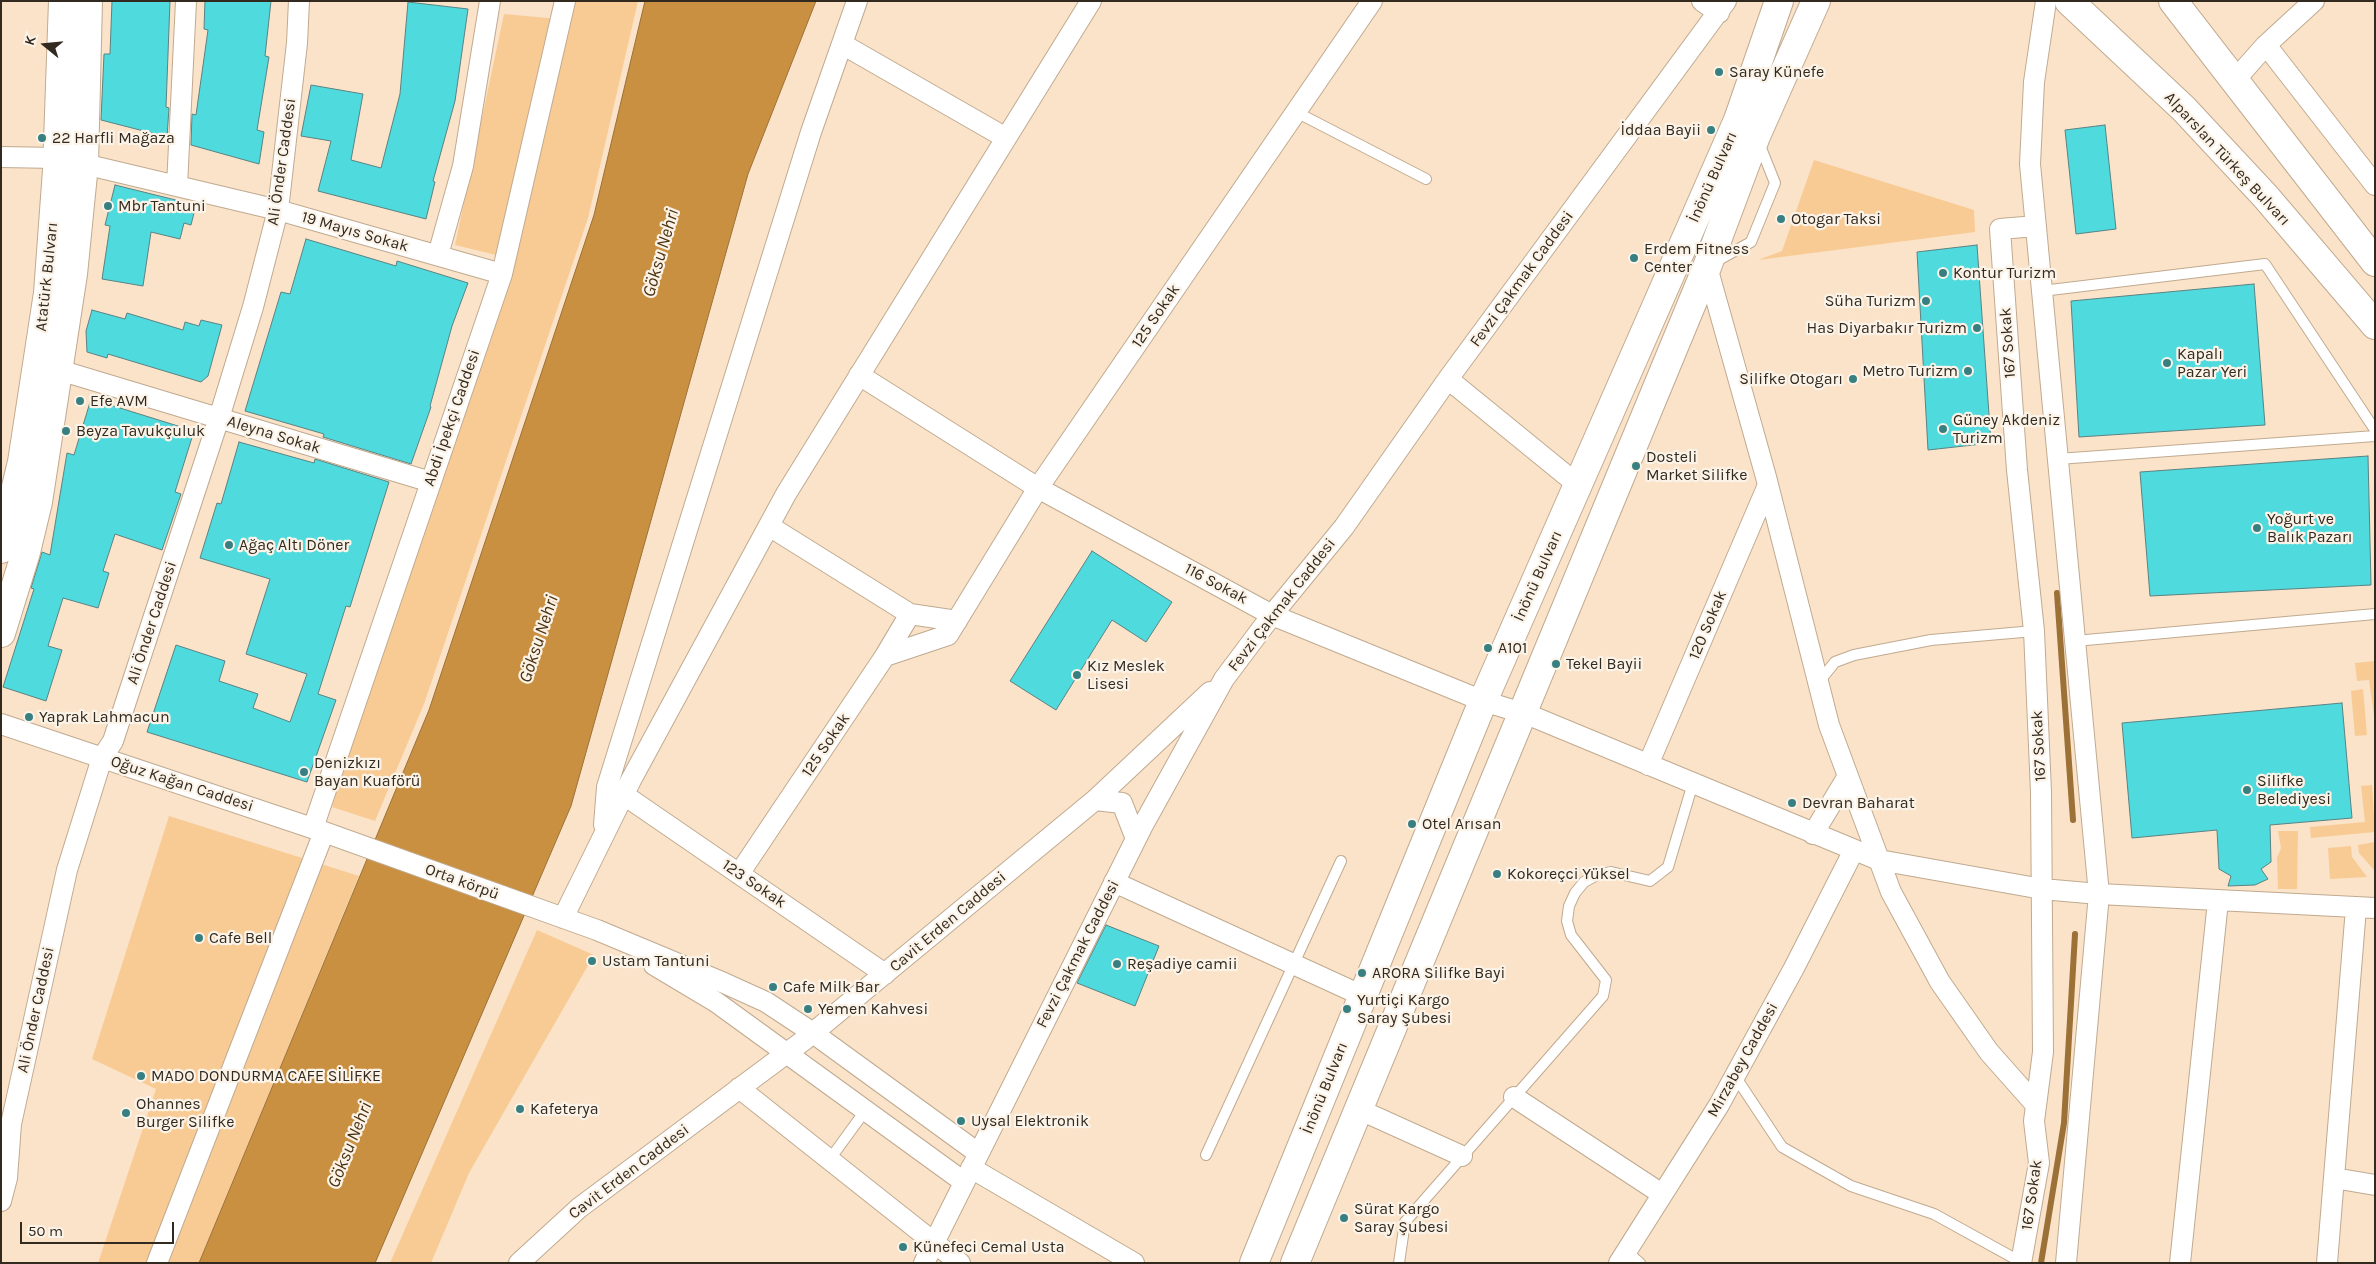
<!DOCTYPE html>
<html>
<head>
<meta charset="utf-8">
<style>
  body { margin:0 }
  #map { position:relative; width:2376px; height:1264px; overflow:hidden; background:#fae3c8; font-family:Karla,sans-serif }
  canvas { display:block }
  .frame { position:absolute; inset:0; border:2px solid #322a1f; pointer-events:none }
  .north { position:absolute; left:20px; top:20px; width:50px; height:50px; -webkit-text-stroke:4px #fcf3e8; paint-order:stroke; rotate:287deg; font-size:14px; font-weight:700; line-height:20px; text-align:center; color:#322a1f }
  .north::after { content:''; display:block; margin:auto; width:18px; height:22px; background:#322a1f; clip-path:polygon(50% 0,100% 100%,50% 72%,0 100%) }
  .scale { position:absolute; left:20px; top:1222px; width:154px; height:22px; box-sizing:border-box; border:2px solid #322a1f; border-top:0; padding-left:6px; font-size:15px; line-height:18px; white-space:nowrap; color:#322a1f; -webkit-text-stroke:4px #fcf3e8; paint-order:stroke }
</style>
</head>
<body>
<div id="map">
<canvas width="2376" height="1264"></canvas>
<div class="frame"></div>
<div class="north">K</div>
<div class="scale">50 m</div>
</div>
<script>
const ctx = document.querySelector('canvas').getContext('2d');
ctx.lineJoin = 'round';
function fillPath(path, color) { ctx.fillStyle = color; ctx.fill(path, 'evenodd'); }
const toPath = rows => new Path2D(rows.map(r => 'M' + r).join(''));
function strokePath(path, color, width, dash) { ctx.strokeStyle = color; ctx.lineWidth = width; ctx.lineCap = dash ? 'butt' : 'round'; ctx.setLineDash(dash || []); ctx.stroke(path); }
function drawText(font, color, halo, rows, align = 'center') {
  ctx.font = font + ' Karla,sans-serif'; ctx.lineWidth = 4.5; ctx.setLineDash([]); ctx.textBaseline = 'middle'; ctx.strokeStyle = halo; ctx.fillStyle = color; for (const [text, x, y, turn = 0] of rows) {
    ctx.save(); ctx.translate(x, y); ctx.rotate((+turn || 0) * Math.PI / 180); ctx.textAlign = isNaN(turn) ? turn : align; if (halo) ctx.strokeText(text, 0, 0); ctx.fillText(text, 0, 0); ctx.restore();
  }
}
fillPath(toPath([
  [574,1,638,1,588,218,424,704,375,821,332,807,500,256,455,245,504,14,570,20],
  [1814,160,1974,210,1975,232,1758,260,1782,251],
  [2375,661,2375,716,2374,716,2369,680,2357,681,2355,663],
  [2363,689,2367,735,2355,736,2351,691],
  [2372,785,2375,832,2311,838,2310,827,2365,822,2361,786],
  [169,816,359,876,199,1263,98,1263,156,1089,92,1059],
  [2278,831,2298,831,2297,889,2278,889,2277,858,2281,848],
  [2375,842,2375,871,2359,853,2358,845],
  [2351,846,2352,857,2367,877,2330,879,2328,848],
  [537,930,594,955,469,1173,431,1263,390,1263]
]), '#f8cb95');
const water = toPath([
  [645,1,816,1,748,174,571,806,375,1263,199,1263,429,710,594,215,645,1]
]);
fillPath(water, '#ca9041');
strokePath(water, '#9c7137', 1);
strokePath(toPath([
  [2057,593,2073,820],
  [2041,1263,2064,1123,2075,934]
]), '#9c7137', 6);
const building = toPath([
  [112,1,170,1,166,107,169,108,167,137,101,120,104,54,110,54,112,1],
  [205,1,271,1,265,56,269,57,257,130,264,132,259,164,191,145,192,114,196,115,208,30,204,29,205,1],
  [408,2,468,9,455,101,433,181,435,182,426,219,318,191,331,141,301,136,311,85,363,94,351,160,381,168,400,94,408,2],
  [2105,125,2116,229,2076,234,2065,130,2105,125],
  [115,185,196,205,191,225,184,223,180,239,151,232,143,286,102,279,110,226,105,225,115,185],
  [306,239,396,266,397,261,468,283,452,326,430,406,431,407,411,464,323,437,324,434,245,411,281,292,290,294,306,239],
  [1977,245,1991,443,1928,450,1917,252,1977,245],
  [2254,284,2265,425,2079,437,2071,301,2254,284],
  [92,310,125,319,127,313,183,330,185,322,199,326,201,320,222,325,208,376,201,382,108,354,107,358,87,352,86,331,92,310],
  [91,399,194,431,175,492,181,494,162,550,115,534,103,571,109,573,98,608,63,598,48,646,62,650,46,701,3,687,34,589,31,588,42,552,50,555,67,453,74,455,91,399],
  [239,442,314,463,315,459,389,482,350,607,346,606,318,694,336,700,307,782,147,732,176,645,225,661,219,681,258,694,253,708,290,722,307,674,246,654,270,579,200,558,217,503,221,504,239,442],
  [2368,456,2371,585,2150,596,2140,472,2368,456],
  [1092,551,1172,602,1146,642,1112,620,1056,710,1010,681,1092,551],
  [2342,703,2352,818,2270,825,2271,862,2261,869,2268,879,2255,885,2228,886,2231,876,2219,869,2217,830,2132,838,2122,723,2342,703],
  [1106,925,1159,946,1135,1006,1077,983,1106,925]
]);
fillPath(building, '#4fdadd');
strokePath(building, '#5a8283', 1);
const lane = toPath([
  [1296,112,1426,179],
  [1715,262,1751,242,1775,183,1759,143],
  [2042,291,2265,264,2375,430],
  [2058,459,2375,436],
  [2075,641,2375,614],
  [1818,683,1835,662,1854,655,1931,640,2034,631],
  [1735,1076,1782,1147,1851,1186,1934,1214,2021,1262],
  [1206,1155,1341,861],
  [830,1159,865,1111],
  [1626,1251,1640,1263],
  [1399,1263,1405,1222,1603,996,1606,980,1571,935,1567,921,1569,906,1575,893,1584,882,1597,875,1611,872,1650,881,1668,867,1693,783]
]);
const street = toPath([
  [1702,1,1719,13],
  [2046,1,2034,82,2030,164,2099,894,2066,1263],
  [842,44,1006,138],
  [2266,45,2375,185],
  [2234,81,2266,45,2314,1],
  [1,157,57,158,84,164,278,210,502,274],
  [177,186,186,1],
  [438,255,463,166,490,1],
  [1707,267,1766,477,1829,725,1891,892,1940,982,1989,1052,2036,1105],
  [59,370,431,482],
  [859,375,1038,488,1272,615,1483,701,1529,715,1879,860,2042,889,2099,894,2375,908],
  [1448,379,1578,485],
  [769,526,910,614,957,621],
  [885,656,948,635,1038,488,1372,1],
  [1,724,324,832,597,930,724,983,766,1002,813,1033,978,1153],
  [1648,765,1768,485],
  [624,795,885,974],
  [1095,800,1122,803,1136,839],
  [604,825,607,787,811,132,857,1],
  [313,828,502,274,565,1],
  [1813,834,1848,776],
  [739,874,885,656,910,614],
  [1114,882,1363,996],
  [563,918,631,780,786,494,1091,1],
  [654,965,716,1002,964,1182],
  [739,1088,960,1263],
  [1514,1097,1662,1194],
  [1358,1109,1462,1156],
  [971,1168,1134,1263],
  [2334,1178,2375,1185],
  [1,1201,7,1178,11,1124,67,870,102,758,113,741,219,418,253,307,278,210,297,43,299,1],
  [157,1263,324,832],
  [519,1263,579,1208,803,1041,1095,800,1210,692],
  [924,1263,1142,827,1224,679,1272,615,1344,527,1448,379,1726,1],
  [1619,1263,1719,1105,1794,968,1854,850],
  [2021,1263,2039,1163,2034,1121,2043,1052,2041,792,2034,631,2017,470,2000,229,2036,226],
  [2180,1263,2218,901],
  [2327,1263,2356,908]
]);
const primary = toPath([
  [1,549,22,462,48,293,57,170,63,1],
  [1,633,26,552,38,502,73,274,84,164,88,1],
  [1254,1263,1483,701,1738,120,1779,1],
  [1295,1263,1707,267,1756,136,1816,1]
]);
const highway = toPath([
  [2069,1,2184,109,2266,197,2375,325],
  [2173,1,2375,262]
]);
strokePath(lane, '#c0aa90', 12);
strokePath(street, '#c0aa90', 22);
strokePath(primary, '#c0aa90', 30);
strokePath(highway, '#c0aa90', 30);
strokePath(lane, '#fff', 10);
strokePath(street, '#fff', 20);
strokePath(primary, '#fff', 28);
strokePath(highway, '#fff', 28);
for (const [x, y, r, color] of [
  [1719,72,5,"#377f81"],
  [1711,130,5,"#377f81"],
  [42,138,5,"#377f81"],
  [108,206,5,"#377f81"],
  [1781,219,5,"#377f81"],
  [1634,258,5,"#377f81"],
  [1943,273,5,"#377f81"],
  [1926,301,5,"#377f81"],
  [1977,328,5,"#377f81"],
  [2167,363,5,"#377f81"],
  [1968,371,5,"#377f81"],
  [1853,379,5,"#377f81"],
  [80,401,5,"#377f81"],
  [1943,429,5,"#377f81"],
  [66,431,5,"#377f81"],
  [1636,466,5,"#377f81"],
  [2257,528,5,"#377f81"],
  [229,545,5,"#377f81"],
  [1488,648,5,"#377f81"],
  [1556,664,5,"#377f81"],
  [1077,675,5,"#377f81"],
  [29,717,5,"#377f81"],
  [304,772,5,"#377f81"],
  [2247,790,5,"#377f81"],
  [1792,803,5,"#377f81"],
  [1412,824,5,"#377f81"],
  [1497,874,5,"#377f81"],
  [199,938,5,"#377f81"],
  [592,961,5,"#377f81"],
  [1117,964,5,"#377f81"],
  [1362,973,5,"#377f81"],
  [773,987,5,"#377f81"],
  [808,1009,5,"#377f81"],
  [1347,1009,5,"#377f81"],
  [141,1076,5,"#377f81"],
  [520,1109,5,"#377f81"],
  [126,1113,5,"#377f81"],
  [961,1121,5,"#377f81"],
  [1344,1218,5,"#377f81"],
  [903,1247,5,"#377f81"]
]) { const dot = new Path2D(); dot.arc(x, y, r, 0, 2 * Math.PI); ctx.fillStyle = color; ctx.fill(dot); strokePath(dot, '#fcf3e8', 2); }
drawText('16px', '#322a1f', '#fcf3e8', [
  ["Saray Künefe",1729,72],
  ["İddaa Bayii",1701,130,"right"],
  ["22 Harfli Mağaza",52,138],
  ["Mbr Tantuni",118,206],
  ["Otogar Taksi",1791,219],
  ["Erdem Fitness",1644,249],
  ["Center",1644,267],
  ["Kontur Turizm",1953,273],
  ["Süha Turizm",1916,301,"right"],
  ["Has Diyarbakır Turizm",1967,328,"right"],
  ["Kapalı",2177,354],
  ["Pazar Yeri",2177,372],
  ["Metro Turizm",1958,371,"right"],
  ["Silifke Otogarı",1843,379,"right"],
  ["Efe AVM",90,401],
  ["Güney Akdeniz",1953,420],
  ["Turizm",1953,438],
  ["Beyza Tavukçuluk",76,431],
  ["Dosteli",1646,457],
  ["Market Silifke",1646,475],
  ["Yoğurt ve",2267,519],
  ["Balık Pazarı",2267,537],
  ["Ağaç Altı Döner",239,545],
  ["A101",1498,648],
  ["Tekel Bayii",1566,664],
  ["Kız Meslek",1087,666],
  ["Lisesi",1087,684],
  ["Yaprak Lahmacun",39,717],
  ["Denizkızı",314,763],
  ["Bayan Kuaförü",314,781],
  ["Silifke",2257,781],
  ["Belediyesi",2257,799],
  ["Devran Baharat",1802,803],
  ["Otel Arısan",1422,824],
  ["Kokoreçci Yüksel",1507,874],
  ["Cafe Bell",209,938],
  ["Ustam Tantuni",602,961],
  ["Reşadiye camii",1127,964],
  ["ARORA Silifke Bayi",1372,973],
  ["Cafe Milk Bar",783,987],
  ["Yurtiçi Kargo",1357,1000],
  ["Saray Şubesi",1357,1018],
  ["Yemen Kahvesi",818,1009],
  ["MADO DONDURMA CAFE SİLİFKE",151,1076],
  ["Ohannes",136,1104],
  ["Burger Silifke",136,1122],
  ["Kafeterya",530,1109],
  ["Uysal Elektronik",971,1121],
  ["Sürat Kargo",1354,1209],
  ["Saray Şubesi",1354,1227],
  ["Künefeci Cemal Usta",913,1247]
], 'left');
drawText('16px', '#322a1f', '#fcf3e8', [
  ["Alparslan Türkeş Bulvarı",2227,159,47],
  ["Ali Önder Caddesi",282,162,-82],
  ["İnönü Bulvarı",1713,177,-66],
  ["19 Mayıs Sokak",355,232,16],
  ["Atatürk Bulvarı",47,277,-84],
  ["Fevzi Çakmak Caddesi",1522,279,-54],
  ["125 Sokak",1156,316,-56],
  ["167 Sokak",2008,343,-94],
  ["Abdi İpekçi Caddesi",452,418,-71],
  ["Aleyna Sokak",274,435,17],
  ["İnönü Bulvarı",1538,576,-66],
  ["116 Sokak",1216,584,28],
  ["Fevzi Çakmak Caddesi",1282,605,-52],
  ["Ali Önder Caddesi",152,623,-72],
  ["120 Sokak",1708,625,-67],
  ["125 Sokak",826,745,-56],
  ["167 Sokak",2039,746,-93],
  ["Oğuz Kağan Caddesi",182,784,18],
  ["Orta körpü",462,882,20],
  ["123 Sokak",754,884,34],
  ["Cavit Erden Caddesi",948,922,-40],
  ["Fevzi Çakmak Caddesi",1078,954,-63],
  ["Ali Önder Caddesi",36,1010,-78],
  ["Mirzabey Caddesi",1743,1060,-61],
  ["İnönü Bulvarı",1325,1088,-68],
  ["Cavit Erden Caddesi",629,1172,-37],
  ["167 Sokak",2032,1195,-82]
]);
drawText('italic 18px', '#4a3110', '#fcf3e8', [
  ["Göksu Nehri",661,253,-74],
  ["Göksu Nehri",539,639,-72],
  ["Göksu Nehri",350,1145,-68]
]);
</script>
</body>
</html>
